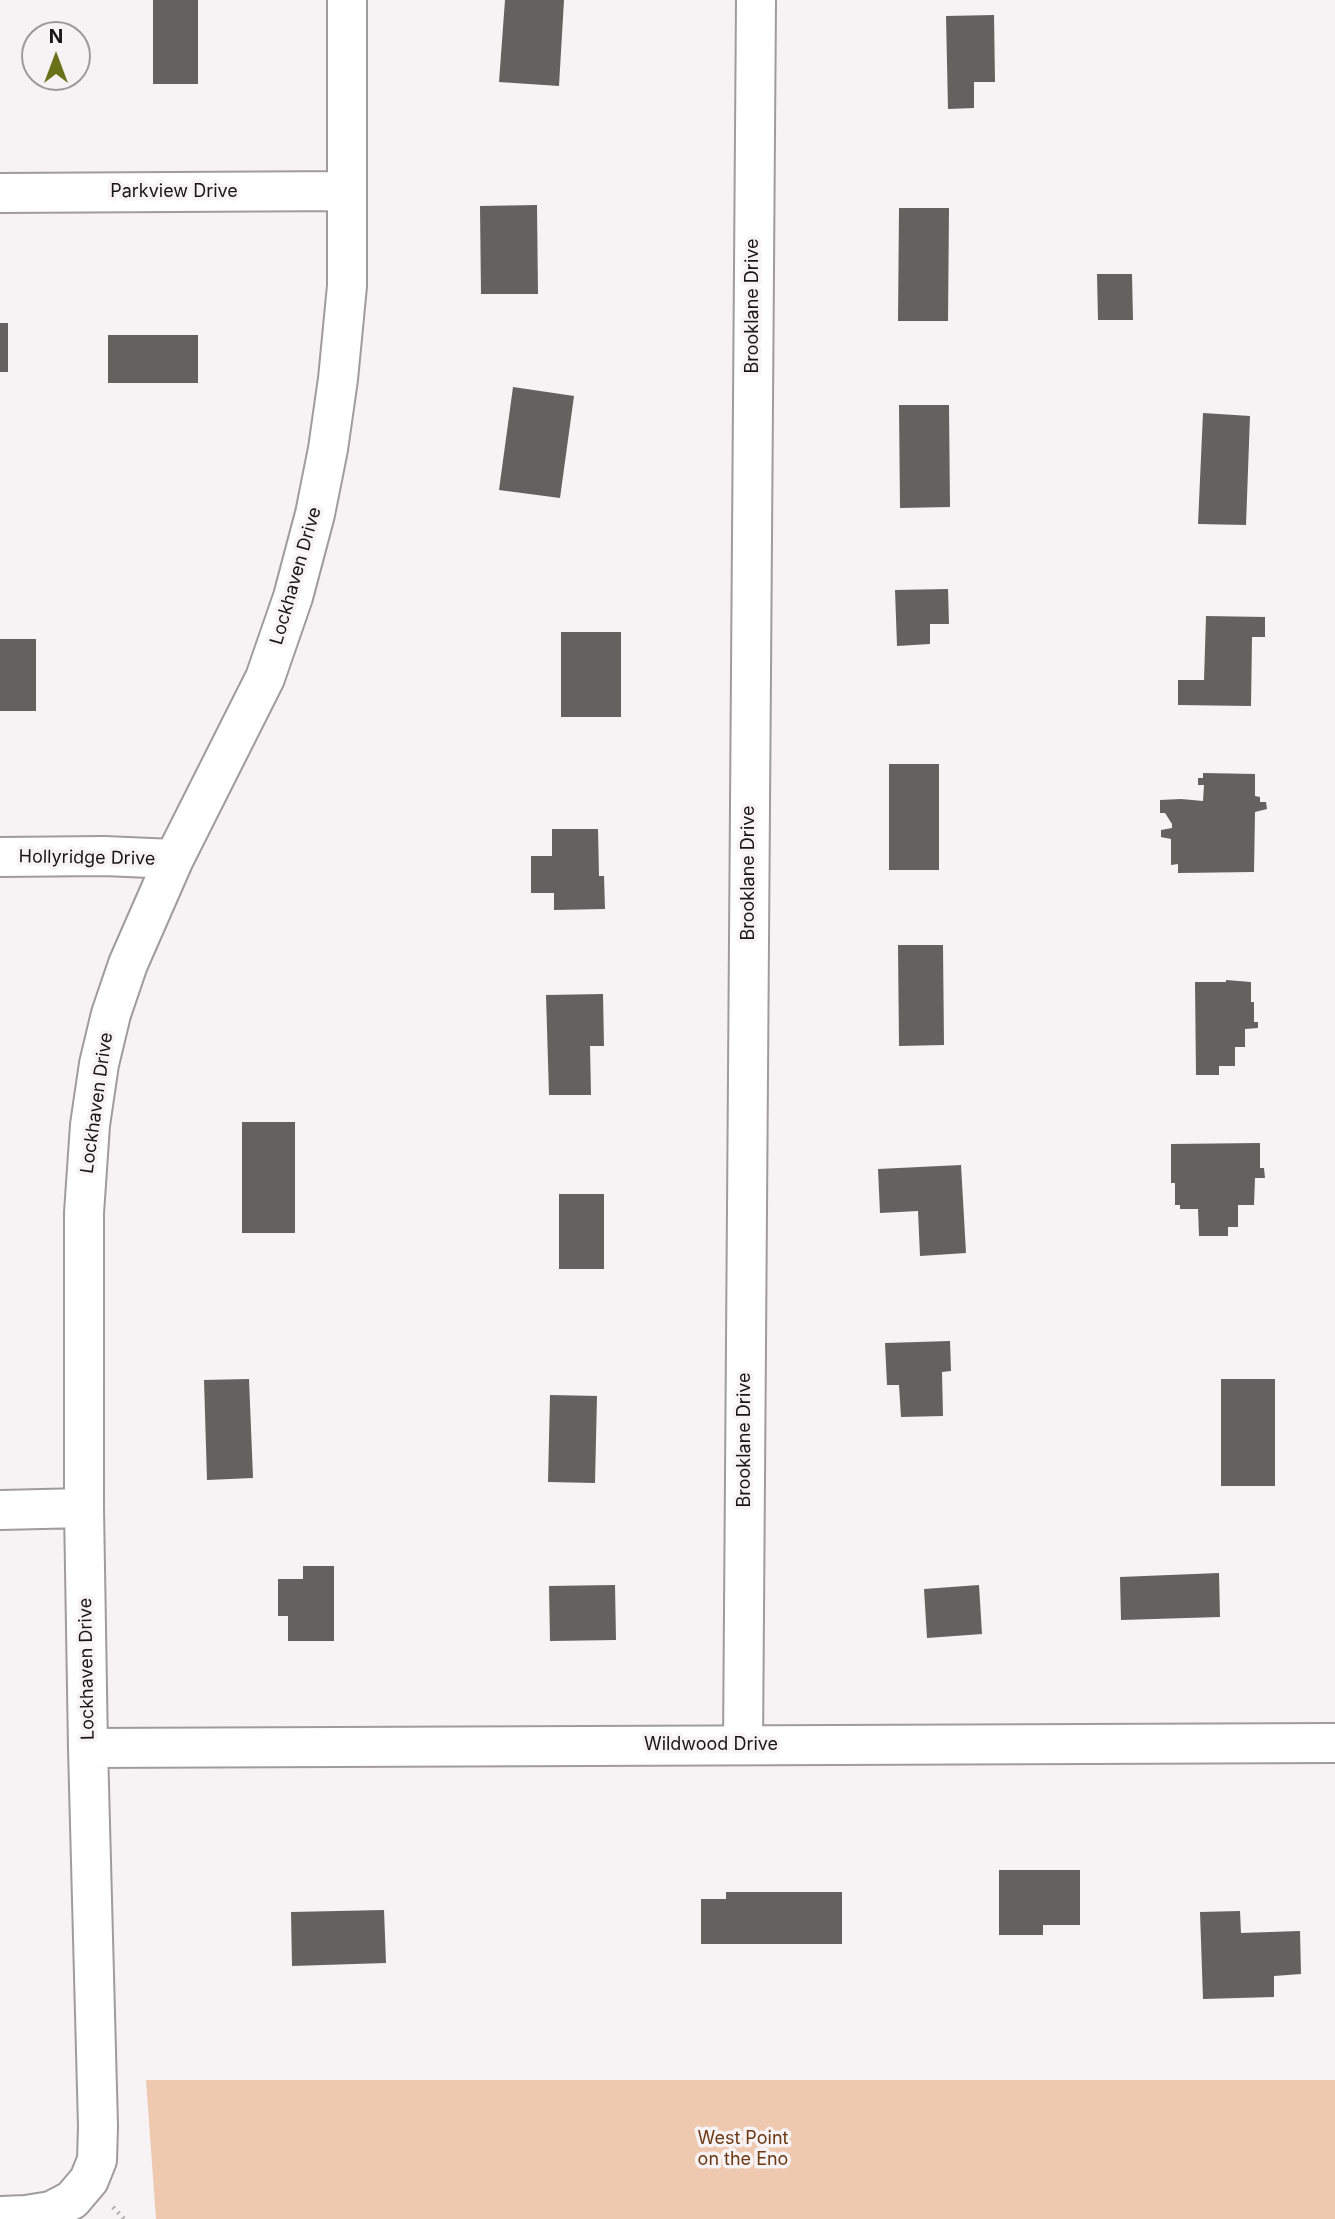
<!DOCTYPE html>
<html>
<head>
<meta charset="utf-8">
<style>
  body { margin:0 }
  #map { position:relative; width:1335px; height:2219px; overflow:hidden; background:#f7f2f3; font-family:Inter,sans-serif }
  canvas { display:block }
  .north { position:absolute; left:21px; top:21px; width:70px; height:70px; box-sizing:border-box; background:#f7f2f3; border:2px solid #9e9a9b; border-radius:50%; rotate:0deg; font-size:19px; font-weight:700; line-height:28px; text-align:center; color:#181616 }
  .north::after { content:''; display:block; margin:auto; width:24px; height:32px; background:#697119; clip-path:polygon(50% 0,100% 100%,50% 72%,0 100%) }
</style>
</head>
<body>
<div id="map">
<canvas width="1335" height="2219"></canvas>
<div class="north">N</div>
</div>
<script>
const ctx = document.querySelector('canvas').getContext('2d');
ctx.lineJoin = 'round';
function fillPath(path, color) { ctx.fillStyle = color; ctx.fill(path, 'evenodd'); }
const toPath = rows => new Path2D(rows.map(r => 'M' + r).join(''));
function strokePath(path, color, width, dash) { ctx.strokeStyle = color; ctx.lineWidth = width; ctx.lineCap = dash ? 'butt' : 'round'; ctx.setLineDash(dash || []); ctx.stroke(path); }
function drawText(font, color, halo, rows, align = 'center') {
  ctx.font = font + ' Inter,sans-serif'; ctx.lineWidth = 7; ctx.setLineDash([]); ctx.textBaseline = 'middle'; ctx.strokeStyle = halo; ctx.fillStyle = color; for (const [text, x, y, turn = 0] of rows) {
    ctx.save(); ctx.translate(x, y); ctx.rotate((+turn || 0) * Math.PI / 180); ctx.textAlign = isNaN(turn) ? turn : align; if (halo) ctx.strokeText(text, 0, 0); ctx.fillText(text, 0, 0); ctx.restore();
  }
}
fillPath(toPath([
  [146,2080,1335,2080,1335,2219,156,2219]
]), '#efc8b0');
fillPath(toPath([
  [153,0,198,0,198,84,153,84],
  [505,0,564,0,559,86,499,82],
  [994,15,995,82,974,82,974,108,948,109,946,16],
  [537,205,538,294,481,294,480,206],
  [899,208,949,208,948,321,898,321],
  [1097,274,1132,274,1133,320,1098,320],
  [0,323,8,323,8,372,0,372],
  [108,335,198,335,198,383,108,383],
  [513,387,574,396,560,498,499,490],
  [899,405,949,405,950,507,900,508],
  [1203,413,1250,416,1246,525,1198,524],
  [948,589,949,624,930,624,930,644,897,646,895,590],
  [1206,616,1265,617,1265,637,1252,637,1251,706,1178,705,1178,680,1204,680],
  [561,632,621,632,621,717,561,717],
  [0,639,36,639,36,711,0,711],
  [889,764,939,764,939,870,889,870],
  [1203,773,1255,774,1255,796,1260,797,1260,802,1266,802,1267,809,1255,812,1254,872,1178,873,1178,864,1171,865,1171,839,1161,837,1161,830,1172,828,1172,824,1165,813,1160,813,1160,800,1181,799,1203,801,1204,785,1198,785,1198,778,1203,778],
  [552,829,598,829,599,876,604,876,605,909,554,910,554,893,531,893,531,856,552,856],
  [898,945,943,945,944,1045,899,1046],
  [1226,980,1251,982,1251,1002,1254,1002,1254,1022,1258,1022,1258,1028,1245,1029,1245,1047,1235,1047,1235,1066,1219,1066,1219,1075,1196,1075,1195,982,1226,982],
  [603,994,604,1046,590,1046,591,1095,549,1095,546,995],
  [242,1122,295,1122,295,1233,242,1233],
  [1260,1143,1260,1168,1264,1168,1265,1178,1255,1178,1254,1205,1238,1205,1238,1227,1228,1227,1228,1236,1199,1236,1198,1209,1180,1209,1180,1205,1175,1205,1175,1183,1171,1183,1171,1144],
  [961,1165,966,1253,920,1256,918,1211,880,1213,878,1169],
  [559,1194,604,1194,604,1269,559,1269],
  [950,1341,951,1371,942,1372,943,1416,901,1417,899,1385,887,1385,885,1343],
  [249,1379,253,1478,207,1480,204,1380],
  [1221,1379,1275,1379,1275,1486,1221,1486],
  [550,1395,597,1396,595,1483,548,1482],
  [303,1566,334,1566,334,1641,288,1641,288,1616,278,1616,278,1579,303,1579],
  [1219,1573,1220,1617,1121,1620,1120,1577],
  [615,1585,616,1640,550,1641,549,1586],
  [979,1585,982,1634,927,1638,924,1589],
  [999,1870,1080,1870,1080,1925,1043,1925,1043,1935,999,1935],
  [726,1892,842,1892,842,1944,701,1944,701,1899,726,1899],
  [384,1910,386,1963,292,1966,291,1912],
  [1240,1911,1241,1933,1300,1931,1301,1974,1274,1976,1274,1997,1203,1999,1200,1912]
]), '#656160');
const minor = toPath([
  [0,193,347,191],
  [0,857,104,856,174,859],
  [0,1510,84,1508],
  [743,1745,756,0],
  [88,1748,1335,1743],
  [0,2216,26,2215,51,2211,72,2200,89,2180,97,2160,98,2127,88,1748,84,1508,84,1213,90,1125,99,1064,111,1014,128,964,174,859,265,678,293,597,315,514,328,449,338,379,347,286,347,0]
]);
strokePath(minor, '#a09b9c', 42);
strokePath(toPath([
  [113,2207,124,2219]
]), '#b3afb0', 4.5, [2, 5]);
strokePath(minor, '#fff', 38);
drawText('18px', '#181616', '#f7f2f3', [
  ["Parkview Drive",174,192],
  ["Brooklane Drive",753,306,-90],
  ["Lockhaven Drive",296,576,-74],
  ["Hollyridge Drive",87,858,1],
  ["Brooklane Drive",749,873,-90],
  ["Lockhaven Drive",97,1103,-82],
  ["Brooklane Drive",745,1440,-90],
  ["Lockhaven Drive",87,1669,-91],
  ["Wildwood Drive",711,1745]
]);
drawText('18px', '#6b3811', '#f7f2f3', [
  ["West Point",743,2139],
  ["on the Eno",743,2160]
]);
</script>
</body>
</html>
